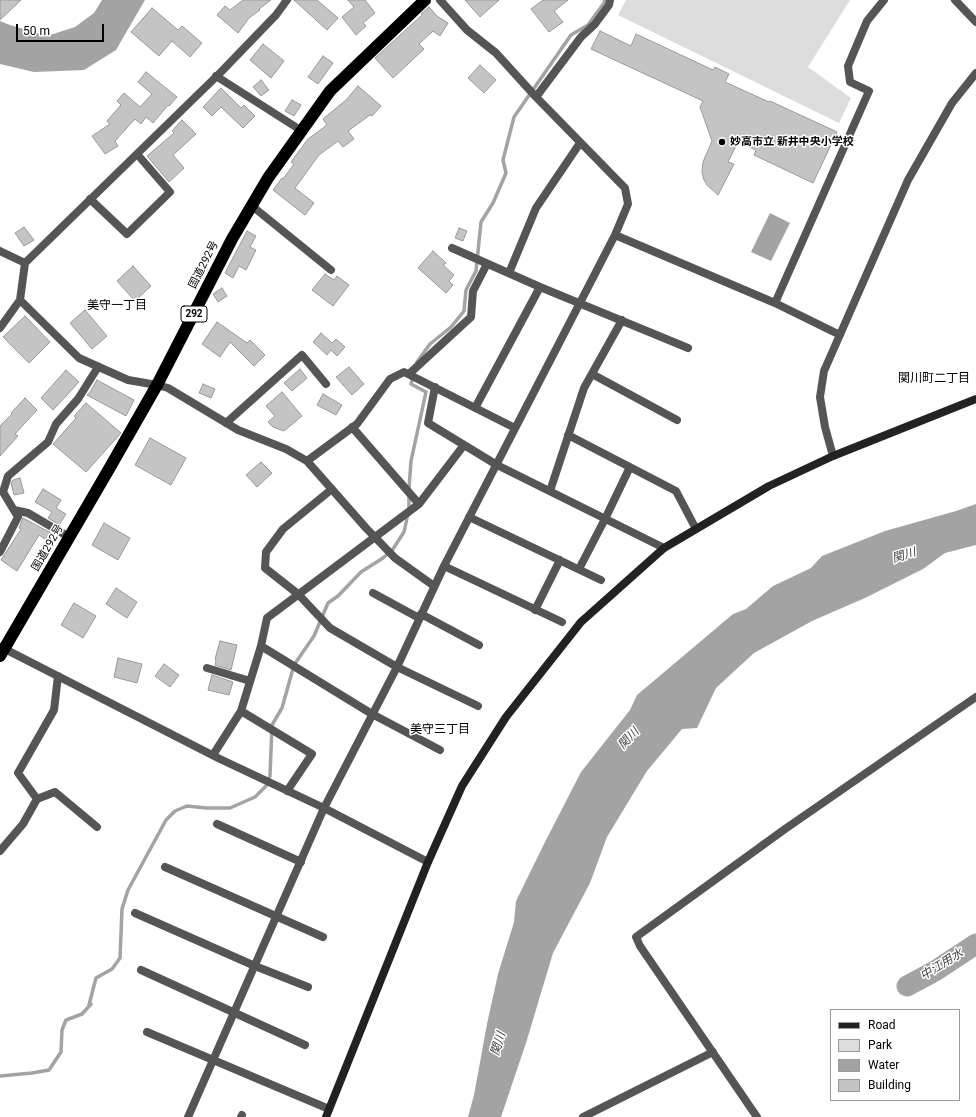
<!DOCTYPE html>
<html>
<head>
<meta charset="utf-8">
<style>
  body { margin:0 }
  #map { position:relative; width:976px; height:1117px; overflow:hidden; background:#fff; font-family:Roboto,sans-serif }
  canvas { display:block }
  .legend { position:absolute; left:830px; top:1009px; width:130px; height:92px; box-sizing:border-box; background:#fff; border:1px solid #999; margin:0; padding:5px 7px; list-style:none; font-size:12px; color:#000 }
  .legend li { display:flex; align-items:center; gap:8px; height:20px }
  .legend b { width:20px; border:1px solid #999 }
  .scale { position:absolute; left:16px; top:24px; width:88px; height:18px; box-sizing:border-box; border:2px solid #000; border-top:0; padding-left:5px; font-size:12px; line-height:14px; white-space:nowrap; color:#000; -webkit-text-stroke:3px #fff; paint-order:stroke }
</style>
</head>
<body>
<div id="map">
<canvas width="976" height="1117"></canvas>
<ul class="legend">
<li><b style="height:5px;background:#222"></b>Road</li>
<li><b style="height:11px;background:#dcdcdc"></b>Park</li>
<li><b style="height:11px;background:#a3a3a3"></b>Water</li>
<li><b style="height:11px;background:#c4c4c4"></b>Building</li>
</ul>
<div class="scale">50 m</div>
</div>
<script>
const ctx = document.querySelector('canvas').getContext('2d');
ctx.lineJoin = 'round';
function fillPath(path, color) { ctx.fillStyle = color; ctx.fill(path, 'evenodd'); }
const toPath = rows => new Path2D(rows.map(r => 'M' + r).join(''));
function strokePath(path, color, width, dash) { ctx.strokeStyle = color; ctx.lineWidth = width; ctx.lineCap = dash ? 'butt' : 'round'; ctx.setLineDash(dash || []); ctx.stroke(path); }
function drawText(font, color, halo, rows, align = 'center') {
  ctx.font = font + ' Roboto,"Noto Sans JP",sans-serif'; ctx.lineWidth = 3; ctx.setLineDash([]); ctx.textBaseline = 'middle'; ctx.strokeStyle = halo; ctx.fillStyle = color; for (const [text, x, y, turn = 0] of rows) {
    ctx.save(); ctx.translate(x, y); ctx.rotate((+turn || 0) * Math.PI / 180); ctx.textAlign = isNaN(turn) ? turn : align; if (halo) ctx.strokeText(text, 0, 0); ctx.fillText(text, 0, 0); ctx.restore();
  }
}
fillPath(toPath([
  [626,0,850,0,808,67,851,98,839,123,618,15]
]), '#dcdcdc');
fillPath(toPath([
  [102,0,145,0,116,50,84,70,34,72,0,64,0,21,10,25,47,36,75,27,94,13],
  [770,213,790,223,771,261,751,252],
  [976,504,976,545,945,553,923,569,865,598,812,621,754,653,716,688,697,728,682,729,647,771,607,837,590,883,553,953,526,1043,501,1117,468,1117,474,1095,487,1024,498,974,514,922,516,901,545,842,581,772,630,710,637,695,733,614,746,609,773,586,811,568,822,556,885,531,956,511]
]), '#a3a3a3');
strokePath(toPath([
  [417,362,430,344,451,327,464,311,466,290,476,271,481,222,493,203,506,173,503,160,514,117,571,35,588,25,604,3,605,0],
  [0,1076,32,1073,49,1070,61,1052,62,1030,66,1020,82,1014,91,1004,89,1005,96,978,112,969,120,958,122,909,128,890,166,820,175,811,187,806,206,808,230,808,255,797,266,786,270,776,272,725,282,708,294,665,314,636,328,603,338,596,361,572,383,558,393,549,404,532,409,509,409,488,411,461,426,392,411,384,413,377]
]), '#a3a3a3', 3.5);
strokePath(toPath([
  [907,986,935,971,976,944]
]), '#a3a3a3', 21);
const building = toPath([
  [0,0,21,0,0,20,0,0],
  [243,0,271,0,259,9,260,10,249,18,238,33,217,15,225,6,230,10,243,0],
  [294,0,317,0,338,18,327,30,294,0],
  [348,0,365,0,375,13,363,23,366,26,356,35,342,17,354,7,348,0],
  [465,0,499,0,480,17,465,0],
  [543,0,568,0,554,11,563,22,549,32,531,9,543,0],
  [429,7,437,16,448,23,440,36,433,31,419,44,424,49,393,78,375,58,422,15,421,14,429,7],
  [152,8,178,30,182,26,202,43,190,57,172,41,159,56,131,32,152,8],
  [600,31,631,46,636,34,713,70,715,67,729,74,725,82,769,102,770,101,837,132,813,183,754,155,756,150,738,142,728,162,734,164,718,195,707,185,704,180,702,172,703,162,712,141,700,107,703,101,591,49,600,31],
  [263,44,284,61,271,78,250,60,263,44],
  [323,56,333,63,318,84,308,77,323,56],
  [480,65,496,80,484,93,468,78,480,65],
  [146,72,177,97,169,106,168,105,153,123,146,117,141,124,135,119,115,141,118,146,105,154,92,136,110,124,107,121,121,105,117,101,124,93,140,107,152,94,138,82,146,72],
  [261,80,269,90,261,96,253,87,261,80],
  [358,86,381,106,372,116,370,115,348,131,354,139,343,147,338,141,319,155,295,188,314,203,305,215,273,190,282,178,283,179,294,164,291,162,308,139,327,125,323,119,346,100,358,86],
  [221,88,241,108,244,105,255,116,243,128,221,107,212,116,203,107,221,88],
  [292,100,301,105,294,116,285,111,292,100],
  [182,120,196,134,173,155,184,168,169,182,147,156,174,133,172,131,182,120],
  [24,227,34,240,24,246,15,233,24,227],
  [459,228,467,231,463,241,455,238,459,228],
  [247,231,256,236,250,247,256,250,246,270,239,266,233,278,225,273,247,231],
  [433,251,446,263,443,265,454,275,449,281,453,285,446,293,418,268,433,251],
  [133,266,151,286,135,301,117,281,133,266],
  [325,274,334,280,337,276,349,285,333,306,312,290,325,274],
  [222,288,227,296,218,302,213,294,222,288],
  [85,310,107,336,92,349,70,323,85,310],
  [25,316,50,342,29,363,3,337,25,316],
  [217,322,247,343,250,340,265,355,254,366,230,342,220,357,202,344,217,322],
  [321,333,332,343,336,339,345,347,337,356,331,350,327,355,313,342,321,333],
  [349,367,364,384,352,395,336,377,349,367],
  [300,369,307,378,292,391,284,383,300,369],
  [66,370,79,382,53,410,41,398,66,370],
  [97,380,134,400,126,416,87,395,90,392,97,380],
  [203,384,215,389,211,398,199,393,203,384],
  [282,392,302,416,284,431,273,427,268,422,275,416,266,406,282,392],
  [323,394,342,405,336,415,317,405,323,394],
  [25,398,37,410,15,434,18,436,0,456,0,426,12,414,11,413,25,398],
  [86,403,121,433,86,472,53,444,76,418,74,416,86,403],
  [150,438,186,458,171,485,135,465,150,438],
  [261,462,272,473,257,487,246,475,261,462],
  [20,478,24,493,14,495,11,483,13,480,20,478],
  [43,489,61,500,56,508,66,514,59,525,48,518,52,512,35,502,43,489],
  [23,518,53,534,49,542,39,535,17,571,1,560,21,529,19,528,23,518],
  [104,523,130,538,118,560,92,545,104,523],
  [116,588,137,602,127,618,106,604,116,588],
  [74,603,96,616,83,638,61,625,74,603],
  [220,641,237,645,231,670,215,665,216,660,215,659,220,641],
  [118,658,142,664,137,683,114,677,118,658],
  [164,664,179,675,170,687,155,676,164,664],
  [212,675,233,682,229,695,208,690,212,675]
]);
fillPath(building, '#c4c4c4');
strokePath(building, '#999', 1);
strokePath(toPath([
  [955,0,976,22],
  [216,76,302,131],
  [536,97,581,37,595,24,609,5,610,0],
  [90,199,127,234,170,192,137,154],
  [252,206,331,270],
  [615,235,775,303,840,335],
  [452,248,540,287,688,348],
  [0,251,25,263],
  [509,273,536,208,580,143],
  [20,300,79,358,128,380,157,385,168,388,238,430,286,449,307,461,366,528,395,558,434,586],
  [775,303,869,91,850,82,848,66,867,21,884,0],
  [0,328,20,300,25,263,220,73,276,15,287,0],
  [409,374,471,317,473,291,487,264],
  [592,374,677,420],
  [435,387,428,423,497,465,664,548],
  [475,408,540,287],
  [226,423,302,355,326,384],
  [352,427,419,504,464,445],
  [568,435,676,491,696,529],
  [833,456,825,427,820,397,824,371,908,180,952,103,976,73],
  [307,461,357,424,390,379,404,372,515,428],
  [332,489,283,529,266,552,265,568,298,594,330,628,397,667,478,706],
  [550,491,584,388,622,320],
  [419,504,267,618,261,646,372,714,440,750],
  [14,510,28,513,69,537],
  [469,517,601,580],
  [0,552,18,517,3,492,8,476,48,442,56,424,78,399,98,367],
  [444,566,562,622],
  [579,569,605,519,630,467],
  [373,593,419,618],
  [535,610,560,560],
  [421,614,479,645],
  [1,647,220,759,324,808,428,862],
  [207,668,250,681],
  [241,711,312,754,287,791],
  [213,755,241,711,261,646],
  [37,799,55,792,97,827],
  [217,824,301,862],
  [0,851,23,824,37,799,18,773,54,710,58,676],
  [165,867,323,937],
  [135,913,255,966,308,987],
  [141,970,305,1045],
  [147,1032,329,1109],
  [188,1117,324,808,397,667,444,566,615,235,628,204,625,188,536,97,496,53,467,30,440,0],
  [241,1117,242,1115],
  [583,1117,713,1052],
  [757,1117,640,946,636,937,785,829,976,697]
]), '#555', 8);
strokePath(toPath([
  [326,1117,428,862,462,786,506,717,581,622,664,548,769,486,833,456,976,399]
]), '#222', 8);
strokePath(toPath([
  [0,656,109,469,157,385,232,239,268,178,330,91,425,0]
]), '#000', 12);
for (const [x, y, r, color] of [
  [722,142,4,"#000"]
]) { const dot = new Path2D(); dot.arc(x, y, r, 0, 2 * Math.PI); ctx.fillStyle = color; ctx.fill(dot); strokePath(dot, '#fff', 1.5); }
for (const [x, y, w] of [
  [194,314,26]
]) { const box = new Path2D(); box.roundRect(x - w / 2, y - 8, w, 16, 3); ctx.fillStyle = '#fff'; ctx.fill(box); strokePath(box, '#000', 1); }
drawText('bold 10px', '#000', null, [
  ["292",194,314]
]);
drawText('bold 11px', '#000', '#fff', [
  ["妙高市立 新井中央小学校",730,142]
], 'left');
drawText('11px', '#000', '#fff', [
  ["国道292号",204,265,-63],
  ["国道292号",48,548,-60]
]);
drawText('12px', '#000', '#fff', [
  ["美守一丁目",117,306],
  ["関川町二丁目",934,379],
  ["美守三丁目",440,730]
]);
drawText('italic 12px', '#444', '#fff', [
  ["関川",904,556,-17],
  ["関川",629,739,-47],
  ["中江用水",942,965,-32],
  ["関川",499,1044,-73]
]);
</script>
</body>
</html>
